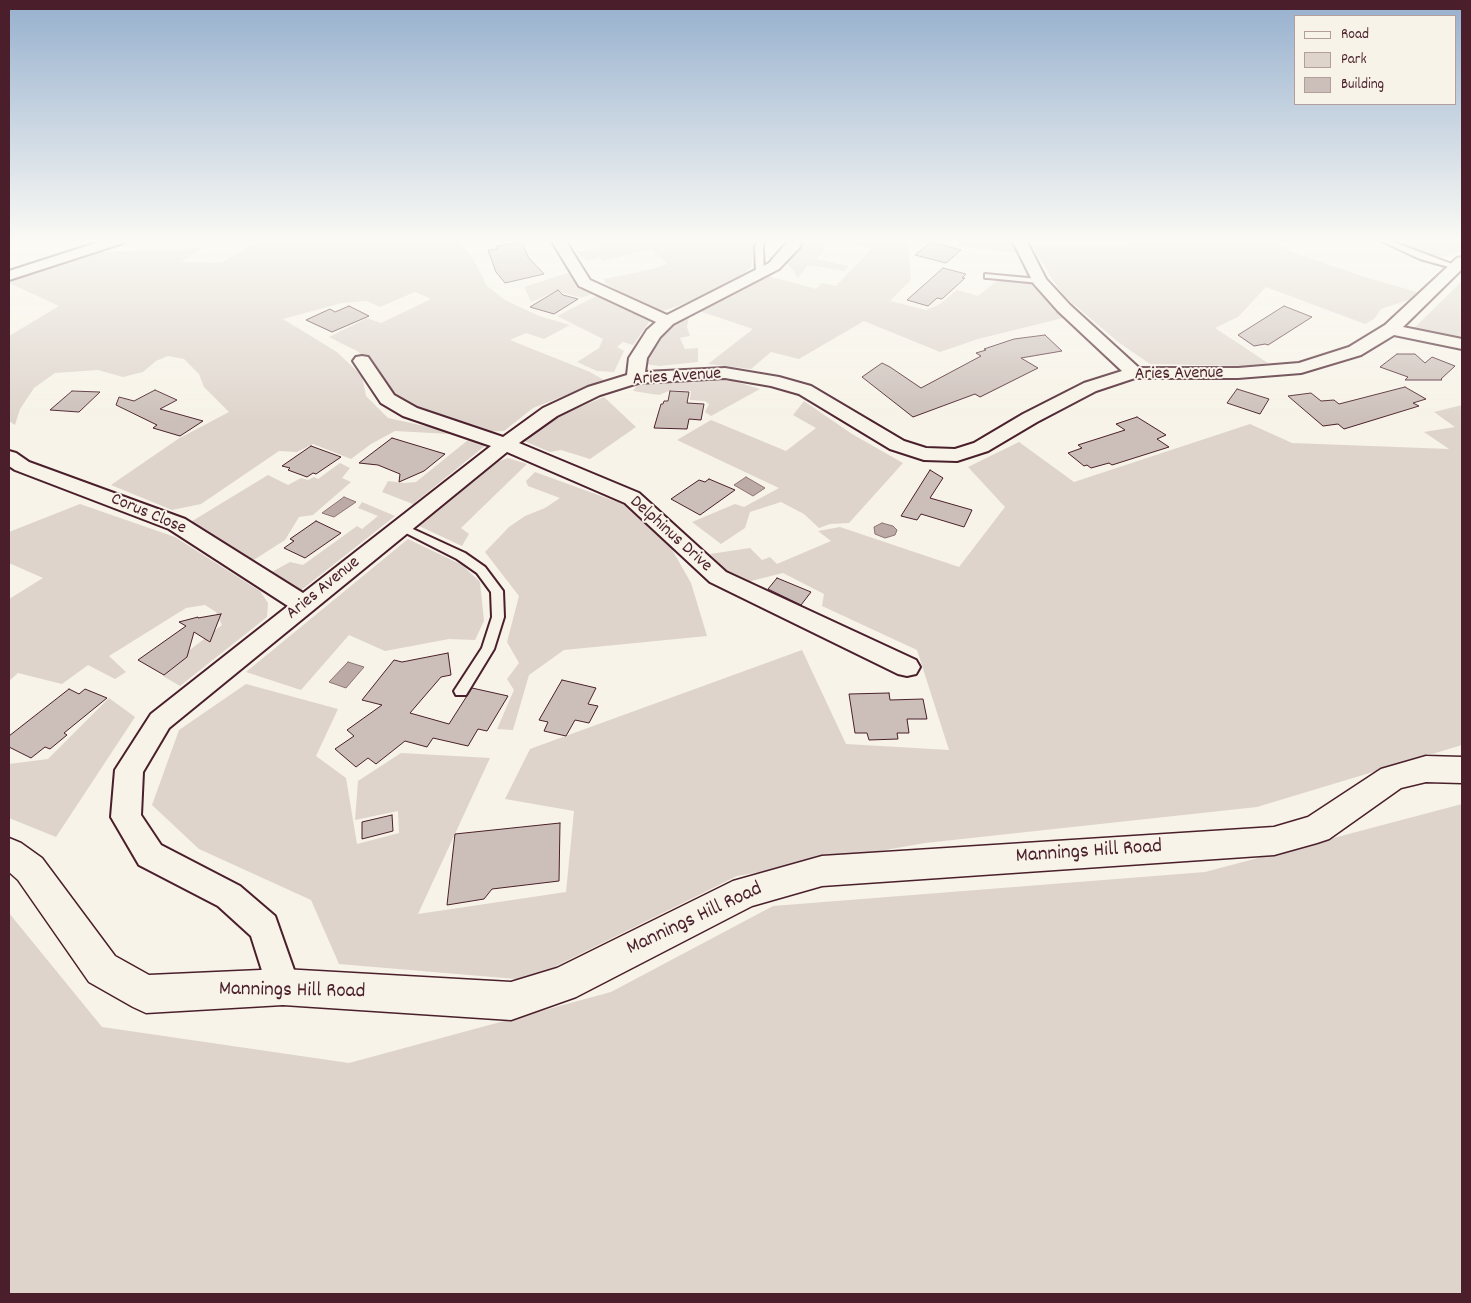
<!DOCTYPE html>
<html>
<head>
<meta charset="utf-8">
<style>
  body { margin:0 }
  #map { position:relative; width:1471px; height:1303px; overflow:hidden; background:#f7f3e8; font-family:Dekko,sans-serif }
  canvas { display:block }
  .frame { position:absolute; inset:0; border:10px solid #4a1f2b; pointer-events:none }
  .legend { position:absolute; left:1294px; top:15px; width:162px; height:90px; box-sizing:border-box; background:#f7f3e8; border:1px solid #b29e9c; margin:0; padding:6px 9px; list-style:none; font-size:15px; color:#4a1f2b }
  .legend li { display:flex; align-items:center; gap:10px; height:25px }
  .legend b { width:25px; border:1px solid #b29e9c }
</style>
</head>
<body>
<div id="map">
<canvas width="1471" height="1303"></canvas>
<div class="frame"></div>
<ul class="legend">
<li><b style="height:6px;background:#f7f3e8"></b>Road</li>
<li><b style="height:14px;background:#ded4cc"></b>Park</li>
<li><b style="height:14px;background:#ccbfb9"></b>Building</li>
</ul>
</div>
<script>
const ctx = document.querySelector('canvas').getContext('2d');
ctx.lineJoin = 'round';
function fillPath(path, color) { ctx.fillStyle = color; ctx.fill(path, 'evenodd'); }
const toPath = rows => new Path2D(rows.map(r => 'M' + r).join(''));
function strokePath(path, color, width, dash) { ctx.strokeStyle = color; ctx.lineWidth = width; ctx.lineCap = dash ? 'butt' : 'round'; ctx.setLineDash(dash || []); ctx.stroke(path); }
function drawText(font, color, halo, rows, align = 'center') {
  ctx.font = font + ' Dekko,sans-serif'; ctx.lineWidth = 4; ctx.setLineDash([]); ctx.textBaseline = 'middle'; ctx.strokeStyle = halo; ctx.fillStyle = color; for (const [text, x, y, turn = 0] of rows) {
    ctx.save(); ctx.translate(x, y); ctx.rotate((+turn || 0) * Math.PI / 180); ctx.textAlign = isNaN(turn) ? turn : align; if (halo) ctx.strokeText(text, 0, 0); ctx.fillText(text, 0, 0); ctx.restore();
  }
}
fillPath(toPath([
  [260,240,468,240,458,242,472,257,487,286,505,300,539,316,570,325,544,339,526,333,510,340,590,372,604,380,533,408,504,431,481,432,430,415,393,396,372,364,357,351,329,337,367,318,381,323,431,299,415,292,380,307,367,301,342,303,283,319,337,352,362,376,366,396,388,418,443,430,450,434,395,431,371,444,351,459,313,444,297,452,279,451,201,504,172,510,111,485,178,439,229,412,204,387,199,374,184,359,168,356,156,361,143,372,123,377,98,370,55,373,34,388,20,409,15,425,9,421,9,336,59,306,9,283,9,280,98,252,202,248,181,262,221,263],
  [613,240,755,240,751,267,739,278,706,296,660,312,627,296,605,283,604,279,648,270,668,264,651,249,603,261,600,257,587,261,577,252,602,248,601,245,612,242],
  [802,240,827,245,817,259,849,266,844,271,808,265,798,278,786,261],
  [823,240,908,240,911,280,890,301,926,310,940,304,957,290,978,296,998,280,1032,282,1063,318,978,339,940,352,864,321,799,359,771,352,751,369,708,364,753,329,699,311,765,275,816,289,822,283,836,286,872,248],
  [964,240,1009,240,1017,253,957,246],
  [1124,240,1273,240,1289,251,1368,278,1417,292,1411,299,1381,309,1374,319,1365,324,1266,287,1238,317,1215,328,1268,363,1244,366,1150,364,1118,342,1064,296,1050,276,1032,245,1127,246],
  [1392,240,1462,240,1462,251,1441,257,1403,247],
  [570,272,579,284,597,292,581,298,556,291,531,302,524,287],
  [1462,281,1462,338,1413,329],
  [598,295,650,315,650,321,633,345,623,342,617,347,624,351,614,372,597,371,577,362,599,348,603,339,557,316],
  [683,315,689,317,687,327,690,336,680,338,685,349,698,348,698,362,660,366,644,364,653,338],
  [692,379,733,381,760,389,711,416,705,412,709,404,705,401,690,400,691,391,671,390,659,395,633,391,637,385],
  [604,397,636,427,590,459,561,450,550,452,524,441,559,416],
  [804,401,852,434,903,463,849,523,830,524,819,528,804,514,781,502,750,512,745,528,721,544,692,522,735,504,744,507,779,488,677,440,711,420,786,451,816,428,793,415],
  [1462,405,1462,745,1257,807,925,843,737,876,528,980,339,964,311,900,199,849,152,805,179,730,246,684,338,709,316,756,346,778,357,844,399,833,398,811,355,820,358,781,401,753,490,758,418,914,566,892,574,811,505,799,530,749,802,650,846,744,949,750,917,650,822,606,824,594,783,573,739,584,710,554,750,548,762,560,770,557,777,564,831,541,818,531,840,527,959,567,1005,507,968,467,1019,442,1074,482,1250,424,1292,443,1449,449,1424,432,1455,427,1434,412],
  [468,440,486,445,413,504,382,492,388,481,404,483,416,482],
  [508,458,527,464,461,528,469,534,462,546,417,525,491,464],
  [340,463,350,468,342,478,351,482,313,515,299,517,285,540,252,561,189,523,268,475,288,485,301,478,308,480,314,477,318,479],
  [535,472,623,504,670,546,691,583,707,636,564,650,529,675,513,730,497,729,514,690,507,679,519,663,507,642,519,596,485,552,509,527,525,516,545,508,560,498,528,486,526,481],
  [362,502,395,516,300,591,270,573,290,562,303,565,357,526,362,529,378,516,358,508],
  [80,504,175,537,260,591,268,603,267,617,180,686,163,676,173,663,222,625,216,612,205,605,186,608,109,656,126,672,115,679,88,665,62,684,18,673,9,681,9,599,43,578,9,563,9,532],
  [408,539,462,565,480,582,484,621,475,640,449,639,385,651,349,635,301,690,246,672],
  [109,698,135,717,56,837,9,818,9,764,48,759],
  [1462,804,1462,1294,9,1294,9,913,102,1027,349,1063,611,992,773,906,1205,872]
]), '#ded4cc');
const water = toPath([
  [746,477,765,488,753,496,734,485,746,477],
  [344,497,356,502,334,517,322,513,344,497],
  [882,523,893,526,897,530,895,535,885,538,875,534,874,527,882,523],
  [348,662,364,667,346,688,329,682,348,662]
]);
fillPath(water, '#bcaaa7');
strokePath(water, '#8e7275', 1);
const building = toPath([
  [522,242,528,257,544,274,505,283,496,272,488,250,497,249,496,246,522,242],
  [931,242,961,250,946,263,915,255,931,242],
  [943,268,966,274,962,278,965,278,942,299,937,298,928,306,907,300,943,268],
  [558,290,563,295,578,299,554,314,530,307,558,290],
  [349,306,369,316,332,332,306,320,330,309,335,312,349,306],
  [1284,306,1312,317,1268,345,1265,344,1254,346,1238,335,1284,306],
  [1045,335,1062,351,1021,358,1038,368,980,397,975,394,913,417,862,377,882,363,890,367,921,388,981,356,976,353,986,350,984,349,1014,339,1045,335],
  [1397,354,1415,354,1425,363,1432,357,1455,366,1441,379,1442,380,1405,380,1408,377,1380,367,1397,354],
  [1405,387,1426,399,1413,403,1419,406,1344,429,1338,424,1323,426,1288,396,1311,393,1321,401,1334,400,1339,404,1405,387],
  [1237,389,1269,399,1260,414,1227,403,1237,389],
  [155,390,177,400,160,409,203,421,180,436,153,428,157,425,116,405,119,397,134,401,155,390],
  [72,391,100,392,79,412,50,410,72,391],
  [670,391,689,392,687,403,704,404,701,420,689,419,687,429,654,428,661,404,663,404,664,401,668,401,670,391],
  [1137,417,1166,435,1157,439,1169,447,1112,465,1109,463,1091,468,1087,465,1084,466,1068,453,1082,448,1078,445,1125,430,1116,424,1137,417],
  [392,438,445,454,424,471,399,482,400,474,378,465,359,463,392,438],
  [311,446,341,457,316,474,313,473,307,477,288,470,290,468,282,466,311,446],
  [930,470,943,478,930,498,972,510,964,527,921,514,917,520,901,516,930,470],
  [709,479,735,490,700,515,671,499,699,480,705,482,709,479],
  [316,521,341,533,305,558,284,548,294,541,290,539,316,521],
  [777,578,811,592,801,605,768,589,777,578],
  [221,614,210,642,194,632,187,657,164,675,138,660,186,626,179,622,198,617,198,618,221,614],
  [448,653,451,675,441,677,410,713,449,724,472,688,508,696,487,731,478,729,468,746,433,738,427,747,405,741,376,764,368,758,356,767,335,749,354,736,347,730,382,705,362,700,394,660,402,662,448,653],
  [562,680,596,688,588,704,598,706,589,723,575,720,566,736,544,731,548,722,539,720,562,680],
  [69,689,79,694,85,689,107,698,64,733,67,735,50,749,45,747,31,758,9,747,9,736,69,689],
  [889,693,890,700,923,699,927,719,907,719,909,733,897,733,898,739,869,740,867,733,855,733,849,694,889,693],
  [392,815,393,831,362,839,362,822,392,815],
  [560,823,559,881,492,889,484,899,447,905,455,834,560,823]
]);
fillPath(building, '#ccbfb9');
strokePath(building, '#4a1f2b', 1);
const service = toPath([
  [758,240,765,240,763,247,764,273,760,275,756,273,755,247,758,240],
  [1379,240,1388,240,1460,267,1456,269,1420,259,1379,240],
  [985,274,1039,279,1043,281,1039,283,988,278,985,278,985,274],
  [402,524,465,553,485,567,503,591,504,617,494,649,466,695,456,695,454,691,482,648,492,617,491,592,477,573,457,559,398,529,397,527,398,525,402,524]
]);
const minor = toPath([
  [105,240,125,240,123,243,9,280,9,271,105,240],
  [551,240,565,240,590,280,667,315,769,263,789,240,803,240,799,248,779,269,673,324,660,337,647,358,645,372,725,368,779,377,811,386,904,441,926,448,955,449,974,443,1023,414,1084,383,1122,371,1058,311,1034,284,1012,240,1026,240,1046,279,1070,305,1139,368,1238,368,1299,363,1349,347,1385,325,1457,258,1462,257,1462,269,1403,327,1462,339,1462,349,1394,335,1361,355,1301,373,1238,378,1135,378,1096,391,1037,422,988,451,957,461,924,460,890,449,799,394,771,386,725,378,638,383,600,395,557,416,519,443,639,493,726,572,916,660,920,667,916,674,907,676,898,674,710,582,625,503,507,452,169,728,143,772,141,815,161,845,240,886,275,916,300,987,295,999,283,1004,271,999,251,936,218,906,139,865,111,817,115,770,151,714,288,606,169,529,15,470,9,466,9,451,16,453,29,462,185,519,303,593,491,446,403,416,381,403,353,361,356,357,362,356,368,357,394,395,417,408,503,437,543,408,588,387,627,375,629,358,647,330,656,322,579,286,551,240]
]);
const secondary = toPath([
  [1426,756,1462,757,1462,783,1426,782,1401,788,1329,839,1317,843,1274,855,822,886,752,906,576,997,511,1020,283,1005,146,1013,133,1007,89,982,18,880,9,872,9,838,21,843,42,858,115,956,149,975,283,969,511,982,557,968,733,881,822,856,1274,827,1308,817,1381,769,1426,756]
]);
strokePath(service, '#4a1f2b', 4);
strokePath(minor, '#4a1f2b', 4);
strokePath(secondary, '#4a1f2b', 3);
fillPath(service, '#f7f3e8');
fillPath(minor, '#f7f3e8');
fillPath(secondary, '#f7f3e8');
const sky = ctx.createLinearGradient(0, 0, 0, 422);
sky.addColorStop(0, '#96b0ce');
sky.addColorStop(0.57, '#fbfaf5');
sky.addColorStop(1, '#fbfaf500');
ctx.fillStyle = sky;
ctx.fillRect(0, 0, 1471, 422);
drawText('18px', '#4a1f2b', '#f7f3e8', [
  ["Aries Avenue",1179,375,-1],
  ["Aries Avenue",677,378,-4],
  ["Corus Close",148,515,23],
  ["Delphinus Drive",670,535,42],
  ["Aries Avenue",324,589,-39]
]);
drawText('21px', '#4a1f2b', '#f7f3e8', [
  ["Mannings Hill Road",1089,853,-4],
  ["Mannings Hill Road",695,920,-25],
  ["Mannings Hill Road",292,992,1]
]);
</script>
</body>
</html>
